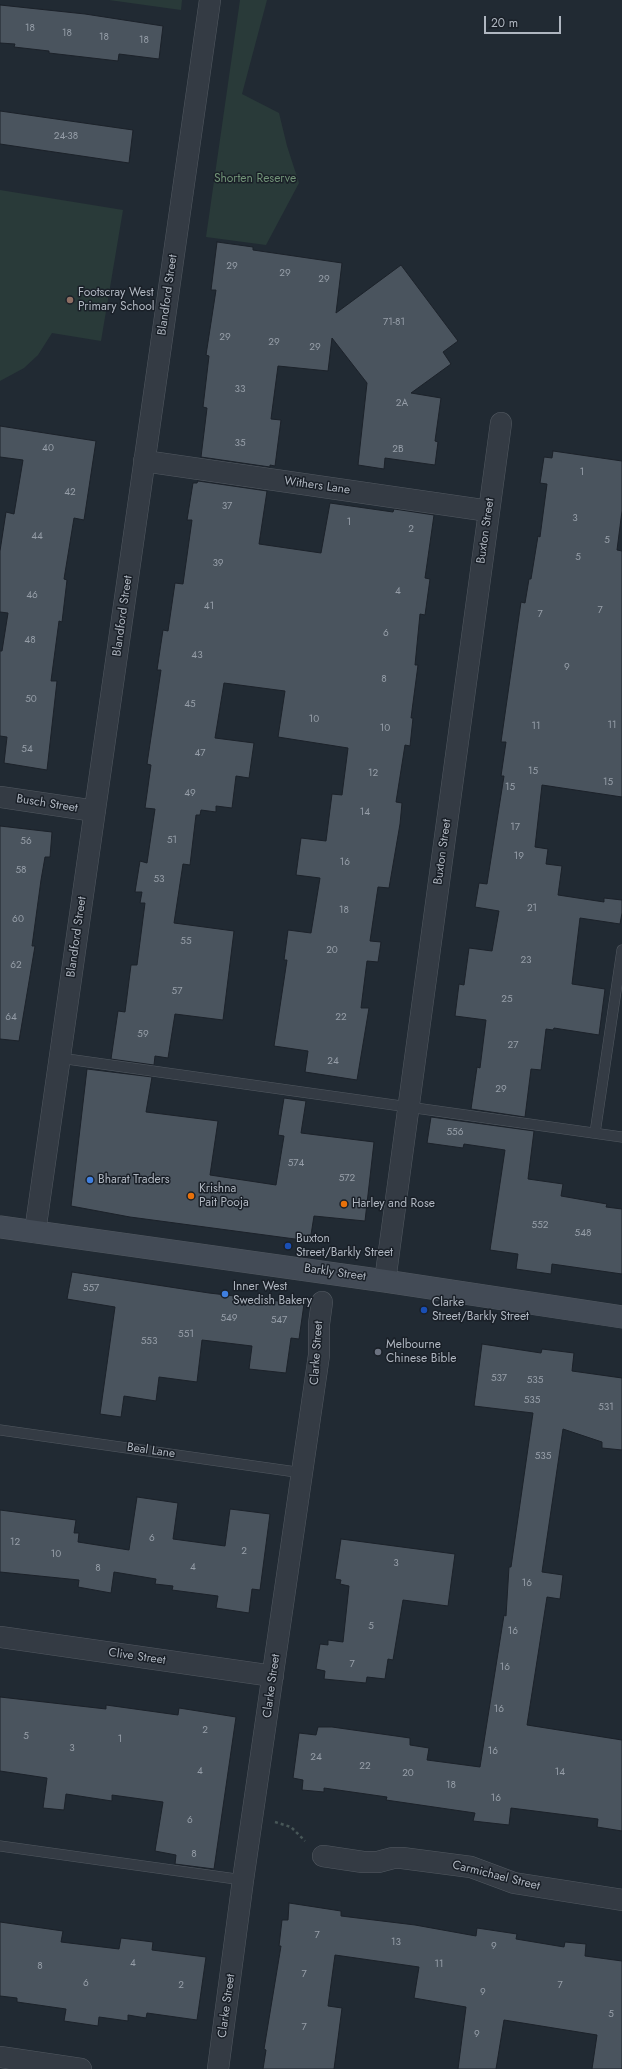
<!DOCTYPE html>
<html>
<head>
<meta charset="utf-8">
<style>
  body { margin:0 }
  #map { position:relative; width:622px; height:2069px; overflow:hidden; background:#212a33; font-family:Jost,sans-serif }
  canvas { display:block }
  .scale { position:absolute; left:484px; top:16px; width:77px; height:18px; box-sizing:border-box; border:2px solid #afb6c0; border-top:0; padding-left:5px; font-size:12px; line-height:14px; white-space:nowrap; color:#afb6c0; -webkit-text-stroke:3px #1a2028; paint-order:stroke }
</style>
</head>
<body>
<div id="map">
<canvas width="622" height="2069"></canvas>
<div class="scale">20 m</div>
</div>
<script>
const ctx = document.querySelector('canvas').getContext('2d');
ctx.lineJoin = 'round';
function fillPath(path, color) { ctx.fillStyle = color; ctx.fill(path, 'evenodd'); }
const toPath = rows => new Path2D(rows.map(r => 'M' + r).join(''));
function strokePath(path, color, width, dash) { ctx.strokeStyle = color; ctx.lineWidth = width; ctx.lineCap = dash ? 'butt' : 'round'; ctx.setLineDash(dash || []); ctx.stroke(path); }
function drawText(font, color, halo, rows, align = 'center') {
  ctx.font = font + ' Jost,sans-serif'; ctx.lineWidth = 3; ctx.setLineDash([]); ctx.textBaseline = 'middle'; ctx.strokeStyle = halo; ctx.fillStyle = color; for (const [text, x, y, turn = 0] of rows) {
    ctx.save(); ctx.translate(x, y); ctx.rotate((+turn || 0) * Math.PI / 180); ctx.textAlign = isNaN(turn) ? turn : align; if (halo) ctx.strokeText(text, 0, 0); ctx.fillText(text, 0, 0); ctx.restore();
  }
}
fillPath(toPath([
  [109,0,182,0,181,10],
  [240,0,267,0,242,94,279,113,287,146,299,183,266,245,206,237],
  [0,190,123,210,101,341,52,333,38,355,24,368,0,381]
]), '#293a39');
const building = toPath([
  [0,5,85,14,163,26,159,59,119,54,118,61,49,53,49,51,14,47,15,44,0,43,0,5],
  [0,111,133,130,129,163,0,144,0,111],
  [217,242,253,247,253,250,342,263,336,313,401,265,458,341,443,352,451,364,411,393,441,398,435,441,438,442,435,465,385,458,384,469,358,465,367,383,332,338,328,371,278,366,271,419,281,420,275,466,270,465,270,467,201,457,207,408,203,407,209,356,206,355,216,290,211,290,217,242],
  [0,426,96,441,84,520,74,518,64,579,67,580,62,622,59,621,51,681,57,681,47,770,4,763,7,737,0,736,0,651,2,651,8,613,0,612,0,551,6,512,14,514,23,460,0,457,0,426],
  [553,451,622,461,622,511,617,550,622,551,622,797,542,785,535,847,548,849,546,864,562,866,558,895,604,902,604,898,622,900,622,913,620,924,580,918,572,984,605,989,599,1035,554,1028,553,1030,546,1029,541,1070,531,1069,525,1117,471,1109,477,1067,480,1068,486,1020,455,1016,459,984,464,985,469,948,492,951,499,911,475,907,479,883,487,884,504,776,501,776,506,742,501,742,521,602,525,603,529,579,531,579,538,536,540,537,547,484,540,483,544,457,552,458,553,451],
  [198,481,267,491,259,544,321,553,330,503,393,512,394,509,434,515,425,578,430,579,425,615,420,614,415,665,418,665,411,718,413,718,410,746,405,745,396,802,402,803,400,824,389,888,378,887,370,941,381,942,378,962,367,961,361,1008,369,1008,357,1080,305,1072,308,1051,274,1046,287,960,284,960,288,930,311,933,320,878,296,875,301,838,326,841,332,794,342,795,348,748,278,737,285,691,224,683,215,738,254,743,249,778,236,776,232,808,216,806,216,812,201,810,200,815,196,815,190,865,183,864,174,923,234,931,223,1020,175,1014,168,1058,155,1056,154,1065,111,1059,118,1011,125,1012,131,965,137,965,145,903,140,903,142,892,135,892,140,861,147,863,155,809,145,808,151,765,147,764,161,670,157,670,163,630,168,631,175,583,183,584,192,520,187,520,193,483,197,483,198,481],
  [0,826,52,832,50,857,45,857,41,880,32,946,35,946,19,1041,0,1039,0,826],
  [87,1069,152,1077,146,1112,218,1121,210,1175,276,1185,284,1136,278,1135,284,1098,306,1101,301,1133,374,1142,365,1221,314,1216,310,1241,130,1217,71,1206,87,1069],
  [431,1117,534,1131,528,1179,563,1184,561,1196,607,1204,606,1207,622,1209,622,1274,552,1264,551,1274,516,1269,518,1254,490,1250,505,1150,464,1144,463,1148,427,1143,431,1117],
  [72,1272,209,1293,304,1304,299,1339,291,1338,286,1373,249,1369,252,1346,202,1340,197,1382,159,1377,156,1401,124,1396,121,1417,100,1414,115,1307,67,1299,72,1272],
  [482,1344,541,1353,542,1349,574,1353,572,1371,622,1378,622,1450,602,1448,602,1442,563,1429,542,1572,563,1575,560,1599,547,1597,527,1725,622,1740,622,1831,597,1827,598,1819,511,1808,509,1825,473,1821,475,1813,386,1800,387,1797,324,1788,324,1792,302,1790,303,1780,293,1778,299,1733,316,1735,318,1727,332,1727,410,1738,410,1745,429,1748,427,1760,480,1767,504,1615,506,1616,509,1567,511,1567,533,1413,474,1406,482,1344],
  [137,1497,178,1503,173,1539,225,1546,230,1509,270,1514,260,1590,252,1589,249,1613,216,1608,218,1596,172,1590,173,1586,155,1584,156,1579,114,1572,111,1593,78,1587,79,1580,0,1572,0,1510,76,1520,74,1533,79,1533,78,1542,129,1550,137,1497],
  [341,1539,455,1554,448,1606,403,1600,393,1660,388,1659,385,1679,367,1677,366,1683,324,1679,325,1671,316,1669,320,1644,328,1645,328,1640,343,1642,349,1586,340,1584,341,1580,335,1579,341,1539],
  [0,1697,106,1709,106,1705,178,1715,179,1708,236,1717,214,1869,175,1864,176,1855,155,1851,163,1802,112,1795,112,1801,66,1794,64,1810,43,1808,47,1778,0,1771,0,1697],
  [289,1903,341,1911,341,1916,415,1925,476,1936,477,1928,517,1934,516,1939,564,1947,565,1942,586,1944,585,1956,622,1961,622,2069,592,2069,597,2035,504,2020,496,2069,458,2069,466,2007,414,1998,419,1967,335,1955,328,2006,342,2008,334,2069,263,2069,266,2050,264,2049,281,1946,279,1946,282,1920,288,1920,289,1903],
  [0,1922,63,1931,61,1942,119,1949,121,1938,153,1942,152,1950,206,1957,197,2020,147,2013,146,2018,128,2015,128,2021,99,2017,98,2026,64,2021,66,2009,17,2002,17,1998,0,1996,0,1922]
]);
fillPath(building, '#4a545e');
strokePath(building, '#1c222a', 1);
const lane = toPath([
  [60,1058,622,1137],
  [595,1133,622,950],
  [0,1430,303,1473],
  [0,1846,243,1880]
]);
const street = toPath([
  [144,461,489,511],
  [0,797,95,811],
  [35,1232,210,0],
  [385,1281,501,423],
  [0,1637,273,1676],
  [323,1856,363,1862,378,1862,393,1858,402,1858,471,1867,514,1883,622,1900],
  [0,2057,81,2069],
  [218,2069,243,1880,319,1355,319,1324,322,1302]
]);
const secondary = toPath([
  [0,1227,385,1281,622,1317]
]);
strokePath(lane, '#525961', 11);
strokePath(street, '#525961', 22);
strokePath(secondary, '#525961', 23);
strokePath(toPath([
  [275,1822,291,1827,305,1841]
]), '#485758', 2.5, [3, 3]);
strokePath(lane, '#343b44', 10);
strokePath(street, '#343b44', 21);
strokePath(secondary, '#434b56', 22);
for (const [x, y, r, color] of [
  [70,300,4,"#8d6e63"],
  [90,1180,4,"#3f7fe0"],
  [191,1196,4,"#e8710a"],
  [344,1204,4,"#e8710a"],
  [288,1246,4,"#1a4fb4"],
  [225,1294,4,"#3f7fe0"],
  [424,1310,4,"#1a4fb4"],
  [378,1352,4,"#6b7280"]
]) { const dot = new Path2D(); dot.arc(x, y, r, 0, 2 * Math.PI); ctx.fillStyle = color; ctx.fill(dot); strokePath(dot, '#1a2028', 1.5); }
drawText('10px', '#969ea8', null, [
  ["18",30,29],
  ["18",67,34],
  ["18",104,38],
  ["18",144,41],
  ["24-38",66,137],
  ["29",232,267],
  ["29",285,274],
  ["29",324,280],
  ["71-81",394,323],
  ["29",225,338],
  ["29",274,343],
  ["29",315,348],
  ["33",240,390],
  ["2A",402,404],
  ["35",240,444],
  ["40",48,449],
  ["2B",398,450],
  ["1",582,473],
  ["42",70,493],
  ["37",227,507],
  ["3",575,519],
  ["1",349,523],
  ["2",411,530],
  ["44",37,537],
  ["5",607,541],
  ["5",578,558],
  ["39",218,564],
  ["4",398,592],
  ["46",32,596],
  ["41",209,607],
  ["7",600,611],
  ["7",540,615],
  ["6",386,634],
  ["48",30,641],
  ["43",197,656],
  ["9",567,668],
  ["8",384,680],
  ["50",31,700],
  ["45",190,705],
  ["10",314,720],
  ["11",612,726],
  ["11",536,727],
  ["10",385,729],
  ["54",27,750],
  ["47",200,754],
  ["15",533,772],
  ["12",373,774],
  ["15",608,783],
  ["15",510,788],
  ["49",190,794],
  ["14",365,813],
  ["17",515,828],
  ["51",172,841],
  ["56",26,842],
  ["19",519,857],
  ["16",345,863],
  ["58",21,871],
  ["53",159,880],
  ["21",532,909],
  ["18",344,911],
  ["60",18,920],
  ["55",186,942],
  ["20",332,951],
  ["23",526,961],
  ["62",16,966],
  ["57",177,992],
  ["25",507,1000],
  ["64",11,1018],
  ["22",341,1018],
  ["59",143,1035],
  ["27",513,1046],
  ["24",333,1062],
  ["29",501,1090],
  ["556",455,1133],
  ["574",296,1164],
  ["572",347,1179],
  ["552",540,1226],
  ["548",583,1234],
  ["557",91,1289],
  ["549",229,1319],
  ["547",279,1321],
  ["551",186,1335],
  ["553",149,1342],
  ["537",499,1379],
  ["535",535,1381],
  ["535",532,1401],
  ["531",606,1408],
  ["535",543,1457],
  ["6",152,1539],
  ["12",15,1543],
  ["2",244,1552],
  ["10",56,1555],
  ["3",396,1564],
  ["4",193,1568],
  ["8",98,1569],
  ["16",527,1584],
  ["5",371,1627],
  ["16",513,1632],
  ["7",352,1665],
  ["16",505,1668],
  ["16",499,1710],
  ["2",205,1731],
  ["5",26,1737],
  ["1",120,1740],
  ["3",72,1749],
  ["16",493,1752],
  ["24",316,1758],
  ["22",365,1767],
  ["4",200,1772],
  ["14",560,1773],
  ["20",408,1774],
  ["18",451,1786],
  ["16",496,1799],
  ["6",190,1821],
  ["8",194,1855],
  ["7",317,1936],
  ["13",396,1943],
  ["9",494,1947],
  ["4",133,1964],
  ["11",439,1965],
  ["8",40,1967],
  ["7",304,1975],
  ["6",86,1984],
  ["2",181,1986],
  ["7",560,1986],
  ["9",483,1993],
  ["5",611,2015],
  ["7",304,2028],
  ["9",477,2035]
]);
drawText('12px', '#719377', '#1a2028', [
  ["Shorten Reserve",255,179]
]);
drawText('12px', '#afb6c0', '#1a2028', [
  ["Footscray West",78,293],
  ["Primary School",78,307],
  ["Bharat Traders",98,1180],
  ["Krishna",199,1189],
  ["Pait Pooja",199,1203],
  ["Harley and Rose",352,1204],
  ["Buxton",296,1239],
  ["Street/Barkly Street",296,1253],
  ["Inner West",233,1287],
  ["Swedish Bakery",233,1301],
  ["Clarke",432,1303],
  ["Street/Barkly Street",432,1317],
  ["Melbourne",386,1345],
  ["Chinese Bible",386,1359]
], 'left');
drawText('12px', '#afb6c0', '#1a2028', [
  ["Blandford Street",168,295,-82],
  ["Withers Lane",317,486,8],
  ["Buxton Street",486,531,-82],
  ["Blandford Street",123,616,-82],
  ["Busch Street",47,804,9],
  ["Buxton Street",443,852,-82],
  ["Blandford Street",77,937,-82],
  ["Barkly Street",335,1273,8],
  ["Clarke Street",317,1353,-86],
  ["Beal Lane",151,1451,8],
  ["Clive Street",137,1657,8],
  ["Clarke Street",272,1686,-82],
  ["Carmichael Street",496,1876,14],
  ["Clarke Street",227,2006,-82]
]);
</script>
</body>
</html>
